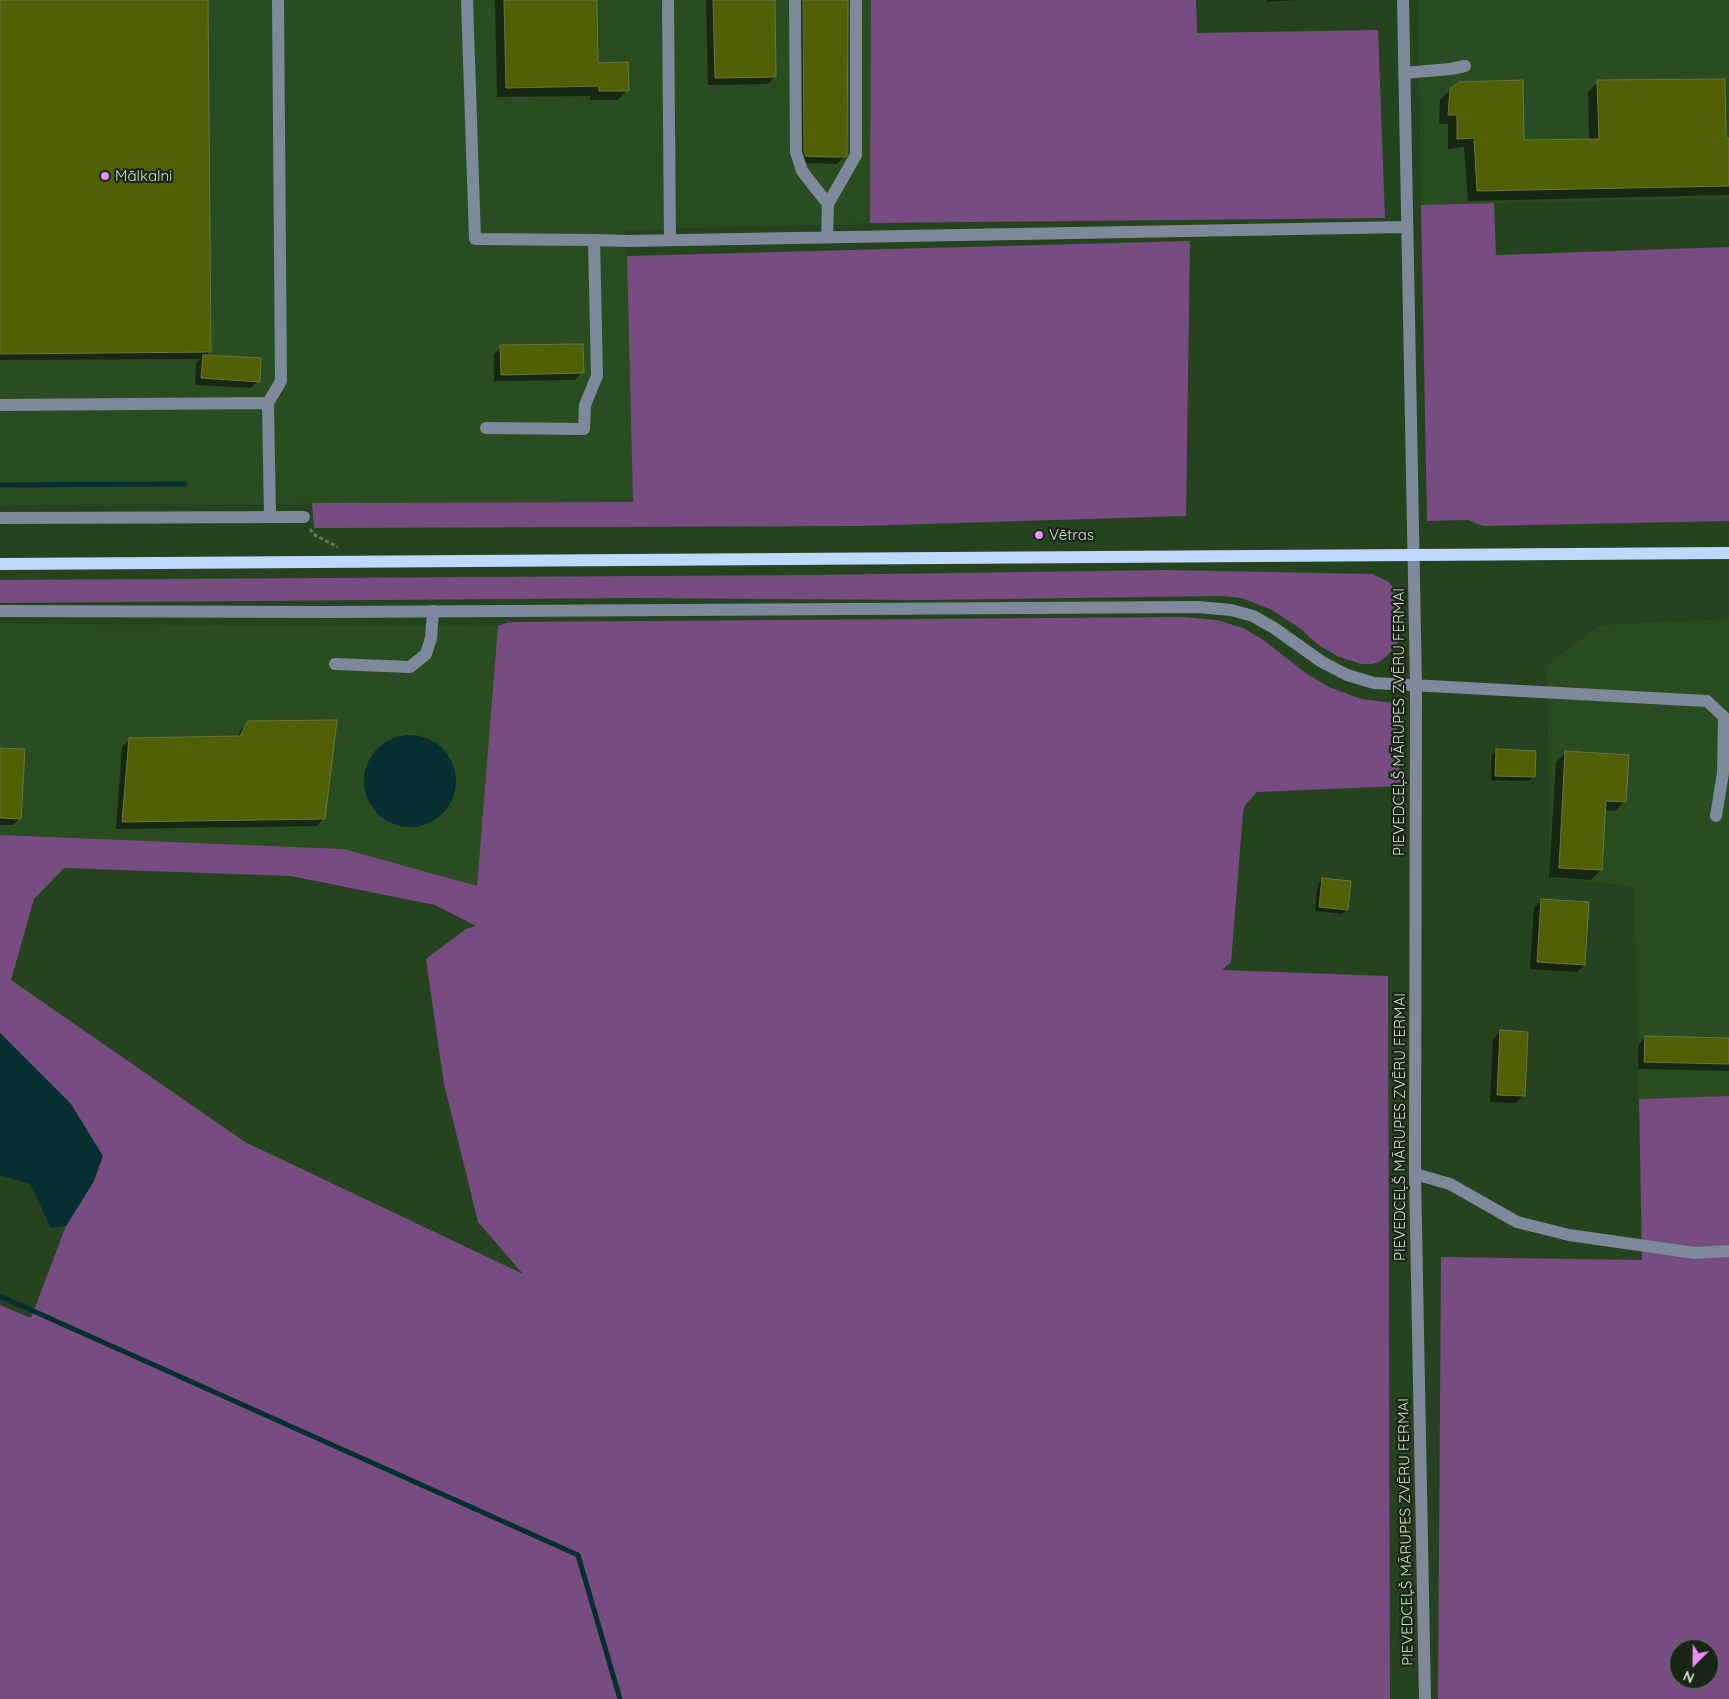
<!DOCTYPE html>
<html>
<head>
<meta charset="utf-8">
<style>
  body { margin:0 }
  #map { position:relative; width:1729px; height:1699px; overflow:hidden; background:#26431f; font-family:Quicksand,sans-serif }
  canvas { display:block }
  .north { position:absolute; left:1669px; top:1639px; width:50px; height:50px; box-sizing:border-box; background:#192616; border:1px solid #637260; border-radius:50%; rotate:203deg; font-size:14px; font-weight:700; line-height:20px; text-align:center; color:#d2e4ce }
  .north::after { content:''; display:block; margin:auto; width:18px; height:22px; background:#e88eff; clip-path:polygon(50% 0,100% 100%,50% 72%,0 100%) }
</style>
</head>
<body>
<div id="map">
<canvas width="1729" height="1699"></canvas>
<div class="north">N</div>
</div>
<script>
const ctx = document.querySelector('canvas').getContext('2d');
ctx.lineJoin = 'round';
function fillPath(path, color) { ctx.fillStyle = color; ctx.fill(path, 'evenodd'); }
const toPath = rows => new Path2D(rows.map(r => 'M' + r).join(''));
function strokePath(path, color, width, dash) { ctx.strokeStyle = color; ctx.lineWidth = width; ctx.lineCap = dash ? 'butt' : 'round'; ctx.setLineDash(dash || []); ctx.stroke(path); }
function drawText(font, color, halo, rows, align = 'center') {
  ctx.font = font + ' Quicksand,sans-serif'; ctx.lineWidth = 4.5; ctx.setLineDash([]); ctx.textBaseline = 'middle'; ctx.strokeStyle = halo; ctx.fillStyle = color; for (const [text, x, y, turn = 0] of rows) {
    ctx.save(); ctx.translate(x, y); ctx.rotate((+turn || 0) * Math.PI / 180); ctx.textAlign = isNaN(turn) ? turn : align; if (halo) ctx.strokeText(text, 0, 0); ctx.fillText(text, 0, 0); ctx.restore();
  }
}
fillPath(toPath([
  [0,0,874,0,870,223,626,230,633,502,0,505],
  [1418,0,1729,0,1729,198,1421,205],
  [1729,619,1729,1096,1639,1099,1634,886,1550,878,1547,666,1599,625],
  [0,624,498,626,477,886,344,849,0,835]
]), '#2a4c21');
fillPath(toPath([
  [871,0,1196,0,1197,33,1378,30,1385,218,870,223],
  [1494,203,1496,255,1729,247,1729,521,1483,526,1468,520,1427,521,1421,205],
  [1190,241,1186,516,859,526,314,528,312,503,633,502,627,256],
  [1167,570,1372,574,1389,582,1396,592,1400,602,1403,626,1400,640,1387,656,1379,662,1372,664,1361,664,1337,656,1317,644,1301,629,1272,610,1242,598,1221,596,924,600,631,598,0,603,0,580,809,575],
  [1184,617,1217,620,1243,628,1262,639,1307,674,1329,687,1361,699,1394,703,1401,786,1257,792,1245,805,1243,813,1231,962,1222,970,1388,976,1390,1699,0,1699,0,1305,31,1318,66,1226,94,1181,16,1050,0,1033,0,835,344,849,477,886,498,626,509,622],
  [64,868,291,876,435,905,476,926,466,929,426,959,444,1084,478,1222,523,1274,245,1142,11,980,34,899],
  [1729,1096,1729,1699,1438,1699,1441,1257,1642,1260,1639,1099],
  [1679,1649,1709,1649,1709,1679,1679,1679]
]), '#774d81');
fillPath(toPath([
  '364 781a46 46 0 1 1 92 0a46 46 0 1 1-92 0Z',
  [0,1033,71,1104,103,1156,94,1181,66,1226,50,1228,41,1206,30,1184,0,1175]
]), '#072f31');
fillPath(toPath([
  [0,0,207,0,210,352,205,356,258,381,251,388,195,385,196,363,200,359,0,360],
  [495,0,596,0,597,64,627,90,618,100,590,100,590,96,497,97],
  [706,0,773,0,775,77,768,84,708,85],
  [794,0,847,0,845,156,837,164,799,163],
  [800,155,840,156,840,158,800,157],
  [1267,0,1296,0,1267,2],
  [1598,82,1725,139,1729,139,1729,195,1468,201,1464,147,1448,149,1448,124,1439,124,1440,100,1450,90,1522,142,1589,140,1588,92],
  [501,347,582,372,575,380,494,381,494,354],
  [249,722,324,818,317,826,116,829,122,747,129,740,237,737,241,730],
  [0,749,20,818,13,825,0,825],
  [1497,750,1533,777,1529,781,1491,780,1492,755],
  [1566,752,1625,801,1615,811,1604,810,1601,870,1591,880,1549,877,1556,762],
  [1323,879,1347,910,1342,914,1315,911,1318,884],
  [1541,901,1584,965,1577,972,1530,969,1534,908],
  [1501,1031,1523,1096,1516,1103,1490,1102,1493,1039],
  [1645,1037,1729,1039,1729,1071,1638,1069,1638,1045]
]), '#0007');
strokePath(toPath([
  [0,485,185,484],
  [0,1296,578,1555,620,1699]
]), '#072f31', 5);
const building = toPath([
  [0,0,208,0,211,352,0,354,0,0],
  [504,0,597,0,598,63,628,62,629,91,599,91,599,86,506,88,504,0],
  [713,0,775,0,776,77,715,78,713,0],
  [803,0,848,0,847,155,846,157,806,156,804,151,803,0],
  [1725,79,1726,138,1729,138,1729,186,1477,191,1474,138,1457,139,1457,115,1448,115,1450,89,1459,82,1523,80,1524,140,1599,139,1597,80,1725,79],
  [583,344,584,373,501,375,500,345,583,344],
  [203,355,261,358,260,382,201,378,203,355],
  [337,720,325,819,122,822,129,738,240,736,248,721,337,720],
  [0,748,25,749,21,819,0,818,0,748],
  [1496,749,1536,751,1535,777,1495,776,1496,749],
  [1565,751,1629,755,1626,802,1606,801,1602,870,1559,868,1565,751],
  [1322,878,1351,881,1348,910,1319,907,1322,878],
  [1541,899,1589,902,1585,965,1537,962,1541,899],
  [1500,1030,1528,1032,1525,1096,1497,1095,1500,1030],
  [1645,1036,1729,1038,1729,1064,1644,1062,1645,1036]
]);
fillPath(building, '#516004');
strokePath(building, '#6a7545', 1);
strokePath(toPath([
  [310,529,313,534,338,547]
]), '#617a5b', 3, [4, 2.5]);
strokePath(toPath([
  [467,0,475,239,594,240],
  [668,0,670,240],
  [795,0,796,152,802,171,828,204],
  [1403,0,1416,685,1415,1174,1425,1699],
  [1404,73,1450,69,1465,66],
  [827,237,828,204,856,155,856,0],
  [268,403,281,381,278,0],
  [0,405,268,403,270,517],
  [486,428,584,429,585,405,597,376,594,240,627,241,1407,227],
  [0,518,304,517],
  [0,611,332,612,1198,607,1231,610,1253,616,1274,628,1322,662,1347,675,1374,683,1707,701,1724,717,1723,773,1716,816],
  [335,664,410,667,426,654,431,638,433,611],
  [1415,1174,1450,1184,1517,1222,1569,1235,1695,1253,1729,1251]
]), '#7e8a9c', 12);
strokePath(toPath([
  [0,564,1729,553]
]), '#bfd8fe', 12);
for (const [x, y, r, color] of [
  [105,176,5,"#e88eff"],
  [1039,535,5,"#e88eff"]
]) { const dot = new Path2D(); dot.arc(x, y, r, 0, 2 * Math.PI); ctx.fillStyle = color; ctx.fill(dot); strokePath(dot, '#192616', 2); }
drawText('15px', '#d2e4ce', '#192616', [
  ["Mālkalni",115,176],
  ["Vētras",1049,535]
], 'left');
drawText('15px', '#d2e4ce', '#192616', [
  ["PIEVEDCEĻŠ MĀRUPES ZVĒRU FERMAI",1399,722,-90],
  ["PIEVEDCEĻŠ MĀRUPES ZVĒRU FERMAI",1400,1127,-90],
  ["PIEVEDCEĻŠ MĀRUPES ZVĒRU FERMAI",1406,1532,-91]
]);
</script>
</body>
</html>
